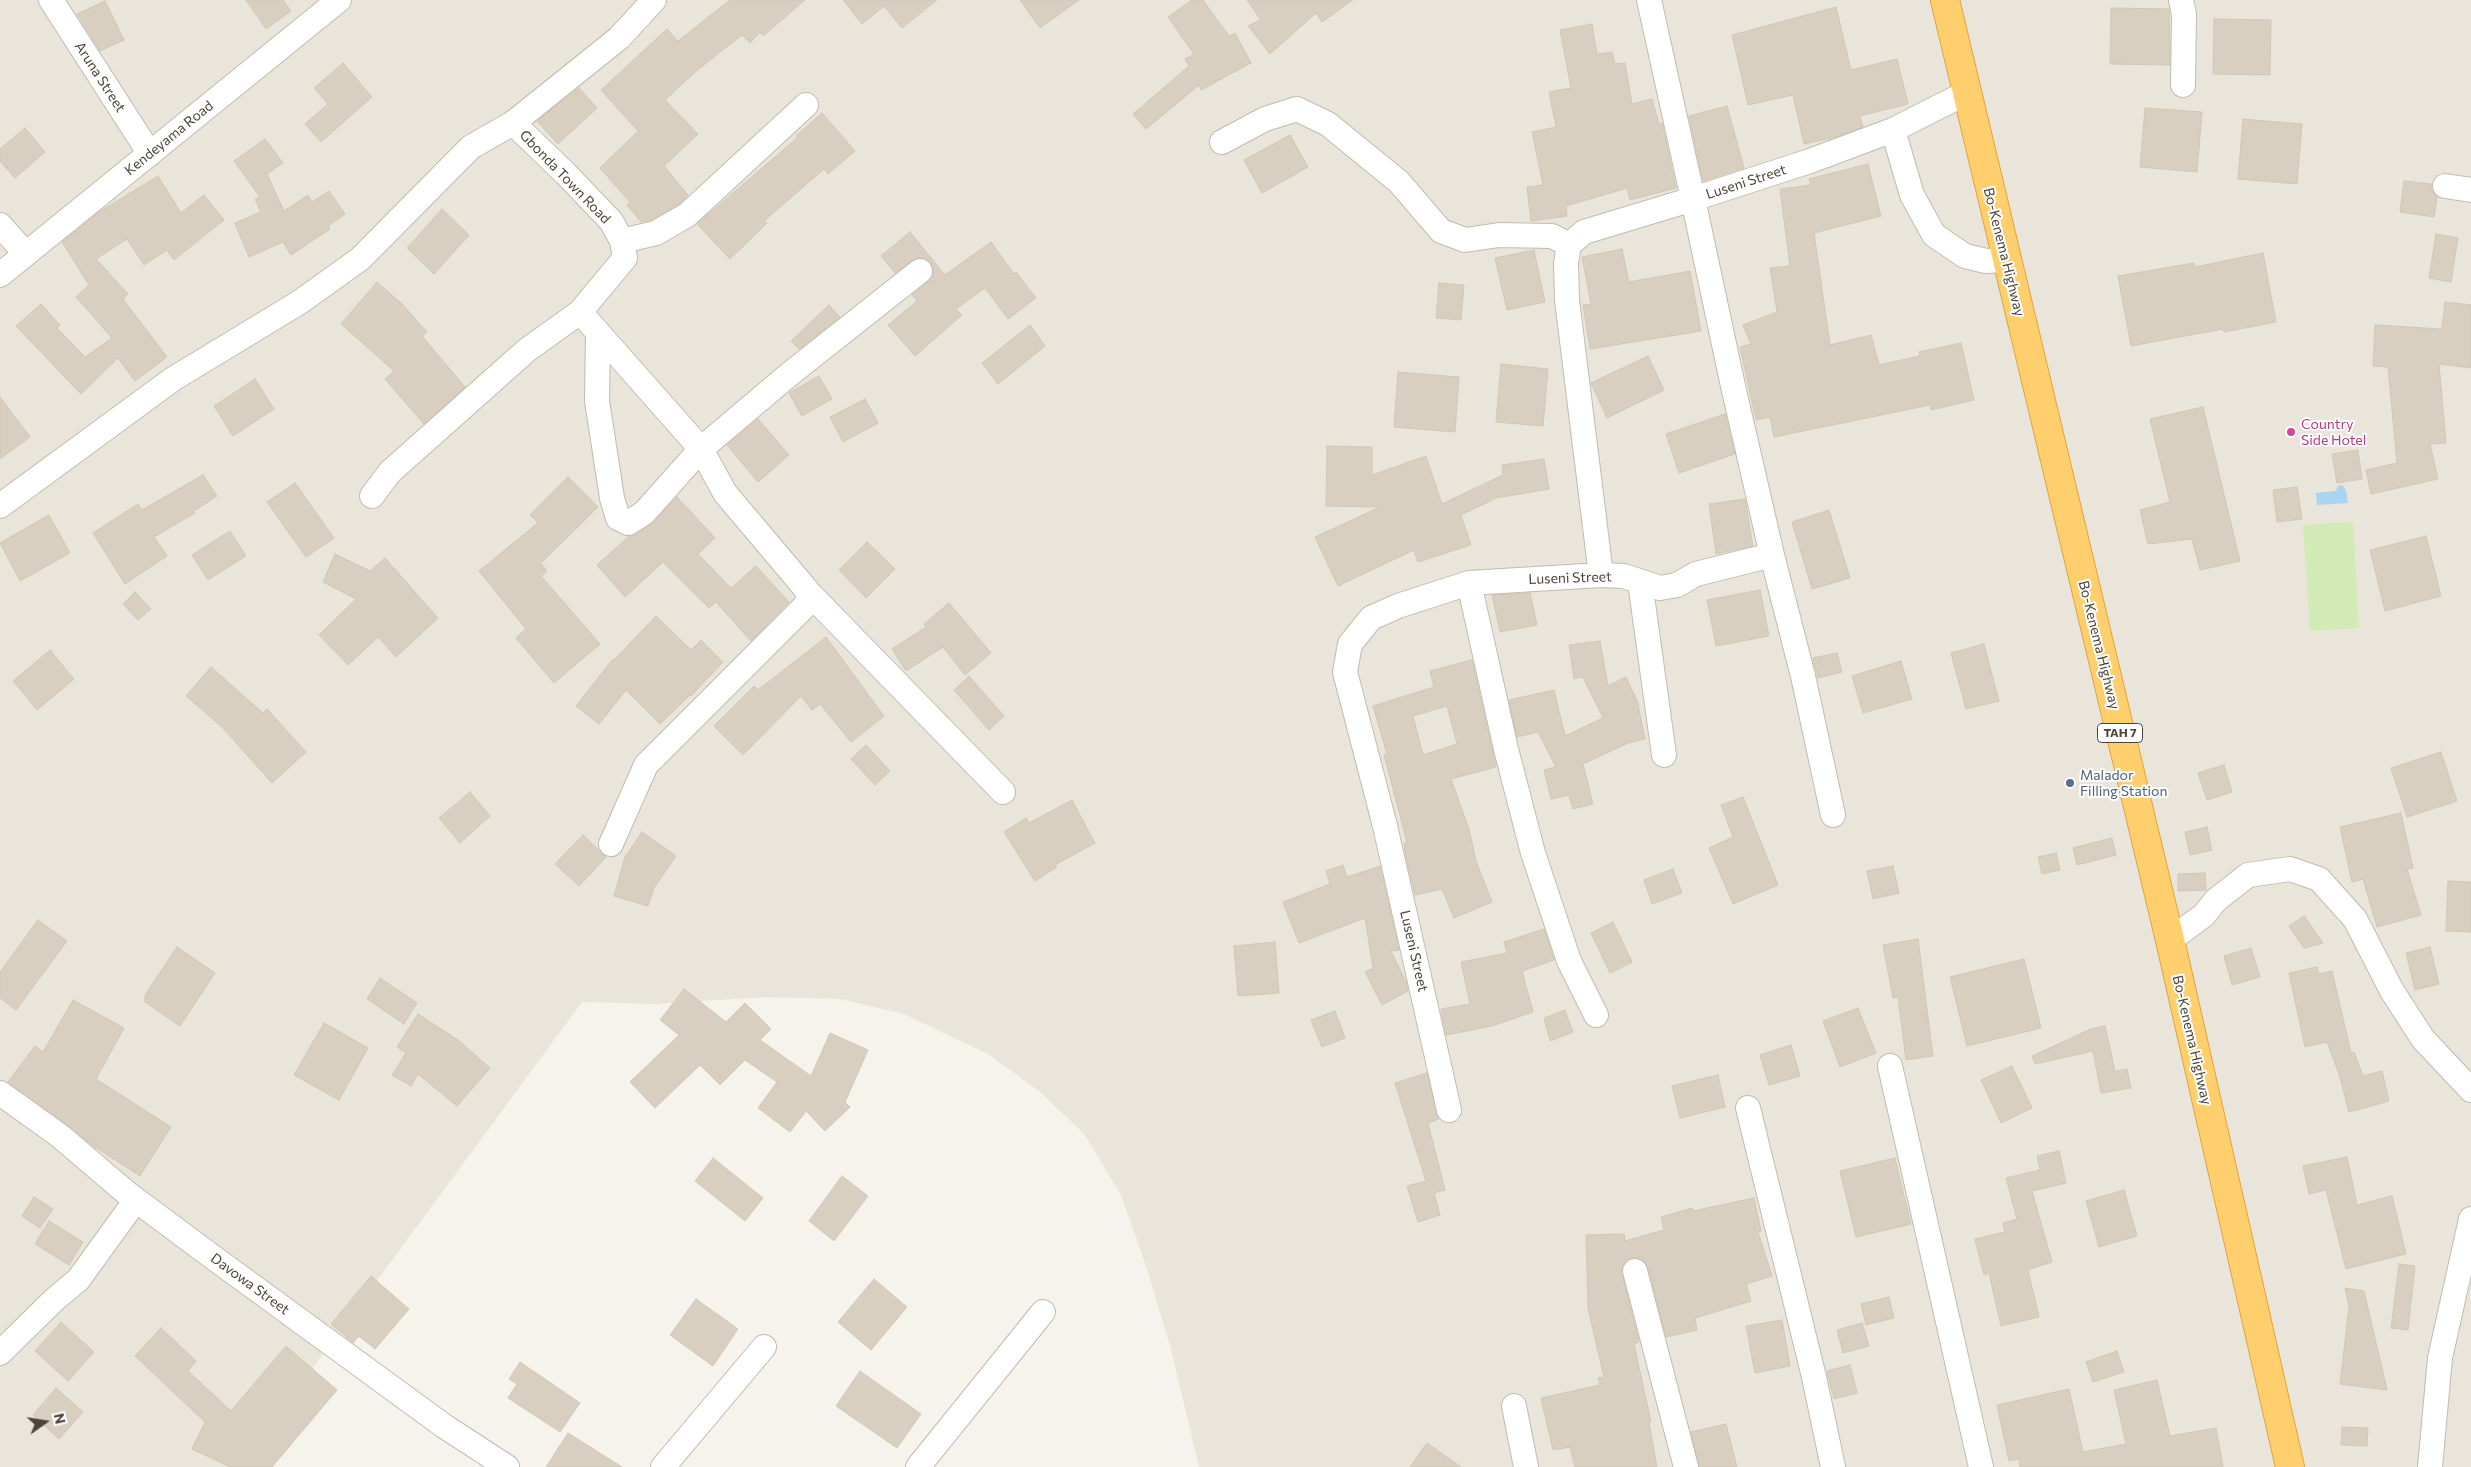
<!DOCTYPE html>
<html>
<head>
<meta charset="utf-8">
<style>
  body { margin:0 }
  #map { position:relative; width:2471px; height:1467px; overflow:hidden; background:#f6f3ec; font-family:Commissioner,sans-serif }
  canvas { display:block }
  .north { position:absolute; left:20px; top:1397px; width:50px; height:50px; -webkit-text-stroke:4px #fff; paint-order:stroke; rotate:77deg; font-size:14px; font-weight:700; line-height:20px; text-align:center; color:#4b4439 }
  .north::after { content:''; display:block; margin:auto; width:18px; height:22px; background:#4b4439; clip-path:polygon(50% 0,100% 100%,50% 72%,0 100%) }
</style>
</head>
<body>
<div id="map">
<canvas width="2471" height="1467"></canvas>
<div class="north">N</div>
</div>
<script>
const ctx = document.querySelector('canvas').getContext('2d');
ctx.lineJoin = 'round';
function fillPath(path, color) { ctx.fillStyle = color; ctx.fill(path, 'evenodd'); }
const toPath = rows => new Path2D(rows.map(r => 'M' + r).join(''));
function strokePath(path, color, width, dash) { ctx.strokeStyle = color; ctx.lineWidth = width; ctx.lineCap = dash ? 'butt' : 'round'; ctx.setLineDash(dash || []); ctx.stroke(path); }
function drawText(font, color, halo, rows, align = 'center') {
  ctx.font = font + ' Commissioner,sans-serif'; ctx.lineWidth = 4; ctx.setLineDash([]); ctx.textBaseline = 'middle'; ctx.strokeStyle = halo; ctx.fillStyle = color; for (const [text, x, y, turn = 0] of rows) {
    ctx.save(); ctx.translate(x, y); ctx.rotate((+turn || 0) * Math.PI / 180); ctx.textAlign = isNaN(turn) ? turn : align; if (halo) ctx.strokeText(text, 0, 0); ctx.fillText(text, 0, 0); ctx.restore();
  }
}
fillPath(toPath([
  [0,0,2471,0,2471,1467,1199,1467,1171,1349,1147,1269,1121,1195,1085,1135,1039,1091,988,1054,904,1014,840,999,768,997,654,1004,582,1002,240,1467,0,1467]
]), '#eae5da');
fillPath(toPath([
  [2353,522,2359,628,2310,631,2303,525]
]), '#d2eab5');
fillPath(toPath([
  [2342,485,2346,490,2348,503,2317,505,2316,493,2336,491,2338,486]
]), '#a9d4f2');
const building = toPath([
  [246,0,283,0,291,11,266,29,246,0],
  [730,0,805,0,763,36,760,32,750,43,742,35,695,72,665,100,698,134,664,166,688,195,679,204,651,220,641,222,627,205,630,202,600,168,638,131,601,90,667,29,678,41,730,0],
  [843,0,937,0,902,28,884,6,862,24,843,0],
  [1020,0,1079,0,1040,28,1020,0],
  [1192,0,1203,0,1229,36,1235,33,1251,63,1201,90,1199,85,1146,129,1133,114,1189,66,1185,59,1194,54,1168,17,1192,0],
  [1247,0,1353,0,1322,22,1316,13,1270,54,1248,26,1261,20,1247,0],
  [105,1,124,40,100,51,77,14,105,1],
  [1836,7,1851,70,1897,59,1908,104,1860,116,1863,127,1836,137,1804,144,1793,95,1748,105,1732,35,1836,7],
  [2111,8,2169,9,2170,65,2110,64,2111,8],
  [2214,19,2271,20,2270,75,2213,74,2214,19],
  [1592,24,1597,54,1612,52,1615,64,1625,63,1632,104,1652,99,1659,124,1662,123,1676,188,1630,200,1627,188,1566,206,1567,216,1531,221,1527,187,1543,185,1532,132,1556,127,1549,92,1571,88,1560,30,1592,24],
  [343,63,372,97,321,142,305,124,328,104,314,88,343,63],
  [579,88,597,108,558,144,537,121,579,88],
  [1727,106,1744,168,1703,181,1689,116,1727,106],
  [2145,108,2202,112,2197,172,2140,167,2145,108],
  [822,113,855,151,828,174,824,169,764,221,767,223,730,259,697,224,797,138,796,136,822,113],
  [2243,119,2302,124,2297,184,2238,179,2243,119],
  [25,128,45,152,15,178,0,161,0,149,25,128],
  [1290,135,1308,167,1262,193,1244,160,1290,135],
  [265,139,283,163,267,174,284,211,308,195,312,202,329,191,345,214,328,226,330,229,291,255,283,242,249,257,235,223,261,212,255,199,260,197,234,161,265,139],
  [1868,164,1881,216,1814,233,1830,345,1871,335,1879,365,1920,356,1919,352,1961,343,1974,400,1931,410,1930,405,1774,437,1770,417,1756,420,1740,347,1751,344,1743,325,1777,312,1770,268,1790,266,1780,189,1811,185,1809,179,1868,164],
  [158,176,181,213,204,195,224,220,174,260,167,250,144,265,127,239,96,259,128,294,123,299,167,357,135,381,118,358,81,394,16,326,41,304,60,325,57,328,85,357,112,338,76,297,89,285,62,242,99,212,158,176],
  [2404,181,2431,184,2432,191,2437,197,2434,217,2400,212,2404,181],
  [442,209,469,235,434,274,407,248,442,209],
  [910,232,945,275,991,242,1014,274,1016,272,1036,298,1008,319,985,288,956,309,962,315,915,356,888,325,917,301,912,295,929,281,933,276,933,269,930,262,918,257,895,273,881,256,910,232],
  [2436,234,2458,238,2451,282,2429,278,2436,234],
  [1622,249,1629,282,1690,271,1701,331,1590,349,1583,305,1591,304,1582,257,1622,249],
  [1534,250,1545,302,1507,310,1495,258,1534,250],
  [2263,253,2276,322,2224,332,2223,329,2131,346,2118,276,2194,263,2195,267,2263,253],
  [377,282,402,304,427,332,422,336,465,387,424,424,385,379,394,371,341,324,377,282],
  [1439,283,1464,285,1461,320,1436,318,1439,283],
  [2445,302,2471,305,2471,368,2439,364,2446,443,2430,444,2438,479,2371,494,2366,470,2397,463,2388,367,2373,366,2375,325,2442,329,2445,302],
  [829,305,840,317,799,349,791,341,829,305],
  [1030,325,1045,346,998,384,982,363,1030,325],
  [1648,356,1664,390,1607,418,1591,383,1648,356],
  [1501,364,1548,369,1543,426,1496,422,1501,364],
  [1398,372,1459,377,1455,432,1394,427,1398,372],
  [819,376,832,399,802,416,789,393,819,376],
  [255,379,274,409,233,436,214,406,255,379],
  [0,397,30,437,0,459,0,397],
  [865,399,878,423,843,442,830,417,865,399],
  [2203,407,2240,561,2200,570,2192,539,2148,544,2140,510,2170,502,2150,419,2203,407],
  [1725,414,1735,454,1679,473,1666,434,1725,414],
  [758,419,789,455,758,482,727,445,758,419],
  [1327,446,1372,447,1372,475,1426,456,1442,504,1503,475,1502,465,1544,459,1549,489,1496,498,1461,515,1471,545,1418,562,1414,550,1338,586,1315,537,1380,507,1326,506,1327,446],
  [2358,450,2362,479,2337,483,2332,454,2358,450],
  [203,475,217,496,194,511,195,513,154,537,167,556,125,584,93,533,138,504,142,510,203,475],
  [568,477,598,507,541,563,547,571,541,576,600,644,554,683,516,638,526,629,479,571,538,523,530,515,568,477],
  [295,483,334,538,306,557,267,502,295,483],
  [2297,487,2302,519,2277,522,2273,490,2297,487],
  [677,497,715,538,698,554,731,588,756,566,789,602,751,641,716,602,709,608,663,562,625,597,597,565,628,537,635,535,654,522,677,497],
  [1745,499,1753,546,1716,554,1709,504,1745,499],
  [1829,510,1850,578,1812,589,1792,522,1829,510],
  [49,515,70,553,20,581,0,543,49,515],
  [230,531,246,556,208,580,192,555,230,531],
  [2426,536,2441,596,2385,611,2370,550,2426,536],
  [867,542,895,569,866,598,839,570,867,542],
  [335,554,370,571,385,558,438,618,396,657,378,637,348,665,319,635,356,599,323,582,335,554],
  [1760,590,1769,636,1716,646,1707,600,1760,590],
  [135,592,151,609,138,620,123,604,135,592],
  [1530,593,1537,625,1500,632,1492,595,1530,593],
  [949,603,991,653,965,675,943,647,906,671,892,649,926,627,924,624,949,603],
  [656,616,691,650,701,640,723,662,691,696,690,695,660,724,626,690,599,724,576,706,613,659,614,660,656,616],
  [826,637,884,716,851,742,820,704,812,710,801,696,743,755,714,726,754,686,758,690,826,637],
  [1600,641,1608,686,1626,677,1639,705,1638,705,1645,739,1628,743,1583,764,1593,804,1573,809,1569,795,1551,799,1544,770,1556,767,1538,732,1517,737,1509,700,1554,690,1565,736,1603,718,1583,677,1574,679,1569,645,1600,641],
  [1984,644,1999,701,1966,709,1951,653,1984,644],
  [50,650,74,679,37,710,13,681,50,650],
  [1837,653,1842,672,1818,678,1813,658,1837,653],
  [1472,660,1496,767,1451,779,1469,829,1476,861,1492,902,1454,918,1442,889,1415,895,1406,857,1404,843,1407,842,1384,755,1387,754,1373,706,1434,687,1430,671,1472,660],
  [1447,706,1457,744,1423,755,1413,716,1447,706],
  [1901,661,1912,699,1863,713,1852,676,1901,661],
  [211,667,263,713,267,709,306,752,272,783,222,727,186,696,211,667],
  [969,676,1004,716,989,730,954,690,969,676],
  [866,745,890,771,875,785,851,759,866,745],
  [2441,752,2457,801,2407,817,2391,768,2441,752],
  [2224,765,2232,792,2207,800,2198,773,2224,765],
  [470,792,490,816,460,843,439,818,470,792],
  [1743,797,1778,885,1733,904,1709,848,1733,837,1721,805,1743,797],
  [1072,800,1095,843,1055,865,1057,867,1035,881,1004,832,1026,818,1029,823,1072,800],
  [2401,813,2413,868,2407,869,2421,915,2377,927,2363,879,2352,882,2340,827,2401,813],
  [2207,827,2212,850,2190,855,2185,832,2207,827],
  [642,832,676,856,654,888,648,906,614,896,625,857,642,832],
  [583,835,606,857,579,886,555,864,583,835],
  [2112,838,2116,855,2077,865,2073,848,2112,838],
  [2056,853,2060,870,2042,874,2038,857,2056,853],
  [1343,865,1347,877,1380,866,1399,950,1391,951,1406,982,1408,991,1382,1005,1365,972,1373,968,1365,918,1299,943,1283,902,1330,884,1326,871,1343,865],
  [1893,866,1899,893,1873,899,1867,871,1893,866],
  [1673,869,1682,893,1652,904,1644,880,1673,869],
  [2205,873,2206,890,2178,891,2178,874,2205,873],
  [2448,881,2471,882,2471,932,2446,931,2448,881],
  [2304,916,2323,943,2304,948,2289,926,2304,916],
  [38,920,67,941,16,1010,0,998,0,972,38,920],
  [1613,922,1632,962,1610,973,1591,933,1613,922],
  [1544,929,1554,960,1522,971,1533,1012,1492,1026,1446,1035,1441,1009,1470,1004,1461,962,1507,953,1504,942,1544,929],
  [1918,939,1933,1056,1906,1060,1898,997,1893,998,1883,945,1918,939],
  [1275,942,1279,993,1238,996,1234,946,1275,942],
  [177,947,215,973,180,1026,145,1002,145,995,177,947],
  [2430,947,2439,984,2415,990,2406,953,2430,947],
  [2251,948,2260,977,2232,985,2224,956,2251,948],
  [2024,959,2041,1028,1967,1046,1950,977,2024,959],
  [2317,967,2319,974,2332,971,2351,1053,2354,1052,2363,1076,2382,1071,2389,1101,2349,1112,2339,1074,2327,1042,2305,1047,2289,973,2317,967],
  [380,978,417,1003,404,1024,367,999,380,978],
  [684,989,726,1022,745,1003,771,1029,760,1040,811,1076,830,1033,868,1050,845,1102,850,1107,825,1131,806,1111,790,1132,758,1108,777,1082,745,1060,720,1085,700,1065,655,1108,630,1082,679,1035,660,1020,684,989],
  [73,1000,124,1028,96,1079,171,1127,140,1176,92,1145,68,1125,8,1082,35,1046,43,1052,73,1000],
  [1858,1008,1876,1053,1840,1067,1823,1021,1858,1008],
  [1565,1010,1573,1032,1550,1041,1544,1018,1565,1010],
  [1335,1011,1345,1038,1322,1047,1311,1020,1335,1011],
  [418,1014,458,1040,490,1068,457,1106,418,1074,411,1086,392,1075,406,1053,397,1047,418,1014],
  [324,1023,368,1048,339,1100,294,1075,324,1023],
  [2105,1026,2115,1071,2127,1069,2131,1088,2101,1093,2093,1051,2035,1064,2032,1056,2091,1029,2105,1026],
  [1791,1045,1800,1076,1769,1085,1760,1055,1791,1045],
  [2012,1066,2032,1108,2001,1123,1981,1080,2012,1066],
  [1427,1073,1439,1119,1428,1123,1445,1190,1434,1193,1440,1215,1418,1222,1407,1186,1426,1181,1395,1083,1427,1073],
  [1718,1075,1725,1107,1680,1118,1672,1086,1718,1075],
  [2059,1151,2066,1183,2032,1191,2052,1262,2028,1270,2039,1317,2001,1326,1989,1273,1984,1275,1975,1239,2005,1232,2003,1223,2017,1219,2006,1178,2040,1170,2037,1156,2059,1151],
  [2347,1157,2357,1205,2392,1196,2406,1254,2346,1269,2326,1190,2309,1194,2303,1166,2347,1157],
  [713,1158,763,1198,745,1221,695,1181,713,1158],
  [1895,1158,1911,1224,1856,1237,1840,1171,1895,1158],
  [842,1176,868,1196,834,1241,809,1221,842,1176],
  [2124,1190,2137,1236,2099,1247,2086,1201,2124,1190],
  [34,1197,53,1209,40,1228,22,1216,34,1197],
  [1754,1198,1761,1231,1758,1232,1772,1276,1746,1284,1751,1301,1695,1318,1697,1330,1666,1337,1648,1267,1644,1261,1638,1258,1631,1258,1625,1262,1622,1274,1639,1342,1634,1344,1651,1422,1649,1422,1657,1467,1575,1467,1570,1447,1553,1450,1541,1398,1600,1385,1598,1378,1604,1377,1588,1308,1586,1235,1624,1234,1625,1241,1664,1230,1661,1217,1692,1208,1693,1211,1754,1198],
  [49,1221,83,1242,69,1265,35,1244,49,1221],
  [2399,1264,2415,1266,2408,1330,2391,1328,2399,1264],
  [371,1276,409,1309,375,1349,359,1336,353,1343,331,1324,371,1276],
  [874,1279,907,1307,871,1350,838,1322,874,1279],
  [2345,1288,2364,1291,2387,1390,2340,1384,2349,1307,2345,1288],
  [1889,1297,1894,1318,1866,1325,1861,1304,1889,1297],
  [696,1299,738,1329,713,1366,670,1335,696,1299],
  [1782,1320,1790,1366,1755,1373,1746,1326,1782,1320],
  [61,1322,94,1352,68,1381,35,1351,61,1322],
  [1862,1323,1869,1346,1843,1353,1837,1330,1862,1323],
  [161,1328,196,1361,188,1371,231,1411,286,1346,337,1390,272,1467,230,1467,192,1449,205,1422,135,1356,161,1328],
  [2117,1351,2124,1372,2093,1382,2086,1362,2117,1351],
  [520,1362,580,1403,560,1432,508,1398,517,1384,509,1379,520,1362],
  [1850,1365,1857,1393,1834,1399,1827,1371,1850,1365],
  [860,1371,921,1414,897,1448,836,1406,860,1371],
  [2157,1380,2170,1436,2216,1428,2223,1467,2020,1467,2019,1459,2009,1461,1997,1405,2069,1389,2083,1452,2126,1444,2114,1390,2157,1380],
  [56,1388,83,1412,59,1439,33,1415,56,1388],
  [1726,1424,1737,1467,1699,1467,1691,1432,1726,1424],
  [2342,1427,2368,1428,2367,1446,2341,1445,2342,1427],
  [568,1433,622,1467,546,1467,568,1433],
  [1427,1443,1461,1467,1410,1467,1427,1443]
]);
fillPath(building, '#d8cfc1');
strokePath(building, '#d3c7b4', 1);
const minor = toPath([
  [51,0,150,154],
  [2181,0,2184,14,2183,85],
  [1893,130,1912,195,1934,235,1965,256,1986,261,2006,260],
  [1222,142,1265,119,1297,109,1328,124,1399,182,1441,231,1465,240,1499,235,1552,236,1569,245],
  [2445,186,2471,190],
  [0,225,26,254],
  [622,241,656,233,687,215,806,105],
  [0,275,339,0],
  [580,312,701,449,725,493,811,595,804,607,646,765,611,844],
  [598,333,597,401,612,498,618,518,628,523,644,513,701,449,791,373,920,271],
  [372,496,390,472,527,350,580,312,625,258,622,241,611,221,566,174,513,123,619,38,654,0],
  [0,506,173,379,300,302,360,259,471,147,513,123],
  [1772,555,1803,676,1833,815],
  [1601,575,1567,300,1566,263,1569,245,1584,232,1693,199,1649,0],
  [1640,582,1664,755],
  [1469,583,1506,749,1533,853,1569,961,1596,1015],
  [811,595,1003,792],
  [2170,940,2204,915,2216,900,2248,875,2290,869,2319,879,2355,919,2392,991,2423,1039,2471,1090],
  [1890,1066,1981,1467],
  [0,1093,60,1136,128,1194,214,1258,444,1426,507,1467],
  [1748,1108,1814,1377,1833,1467],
  [1449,1110,1385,826,1345,672,1350,644,1371,618,1398,606,1469,583,1601,575,1624,576,1660,588,1677,585,1696,574,1772,555,1733,386,1693,199,1810,161,1893,130,1966,93],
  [1635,1271,1686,1467],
  [0,1353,55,1299,78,1280,136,1200],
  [1514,1406,1526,1467],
  [663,1467,764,1347],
  [918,1467,1043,1312],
  [2430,1467,2440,1358,2471,1219]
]);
const highway = toPath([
  [1945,0,2170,940,2290,1467]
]);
strokePath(minor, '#c2bbae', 26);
strokePath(highway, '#e0a43c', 30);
strokePath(minor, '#fff', 24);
strokePath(highway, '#ffcf6e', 28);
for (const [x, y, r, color] of [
  [2291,432,5,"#d1479c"],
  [2070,783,5,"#5c6f8a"]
]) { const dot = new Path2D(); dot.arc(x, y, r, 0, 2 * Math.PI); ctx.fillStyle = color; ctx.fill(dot); strokePath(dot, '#fff', 2); }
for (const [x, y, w] of [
  [2120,733,45]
]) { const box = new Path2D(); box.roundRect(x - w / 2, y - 9.5, w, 19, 4); ctx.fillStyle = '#fff'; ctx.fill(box); strokePath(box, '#4b4439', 1); }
drawText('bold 12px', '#4b4439', null, [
  ["TAH 7",2120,733]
]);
drawText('14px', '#4b4439', '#fff', [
  ["Aruna Street",100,77,57],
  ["Kendeyama Road",169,138,-39],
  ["Gbonda Town Road",565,177,46],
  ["Luseni Street",1746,182,-18],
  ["Bo-Kenema Highway",2004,252,76],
  ["Luseni Street",1570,578,-2],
  ["Bo-Kenema Highway",2099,645,76],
  ["Luseni Street",1414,951,77],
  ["Bo-Kenema Highway",2192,1040,77],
  ["Davowa Street",250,1284,36]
]);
drawText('14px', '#b23c85', '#fff', [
  ["Country",2301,424],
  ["Side Hotel",2301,440]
], 'left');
drawText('14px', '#4e5e75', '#fff', [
  ["Malador",2080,775],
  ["Filling Station",2080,791]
], 'left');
</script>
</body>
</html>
